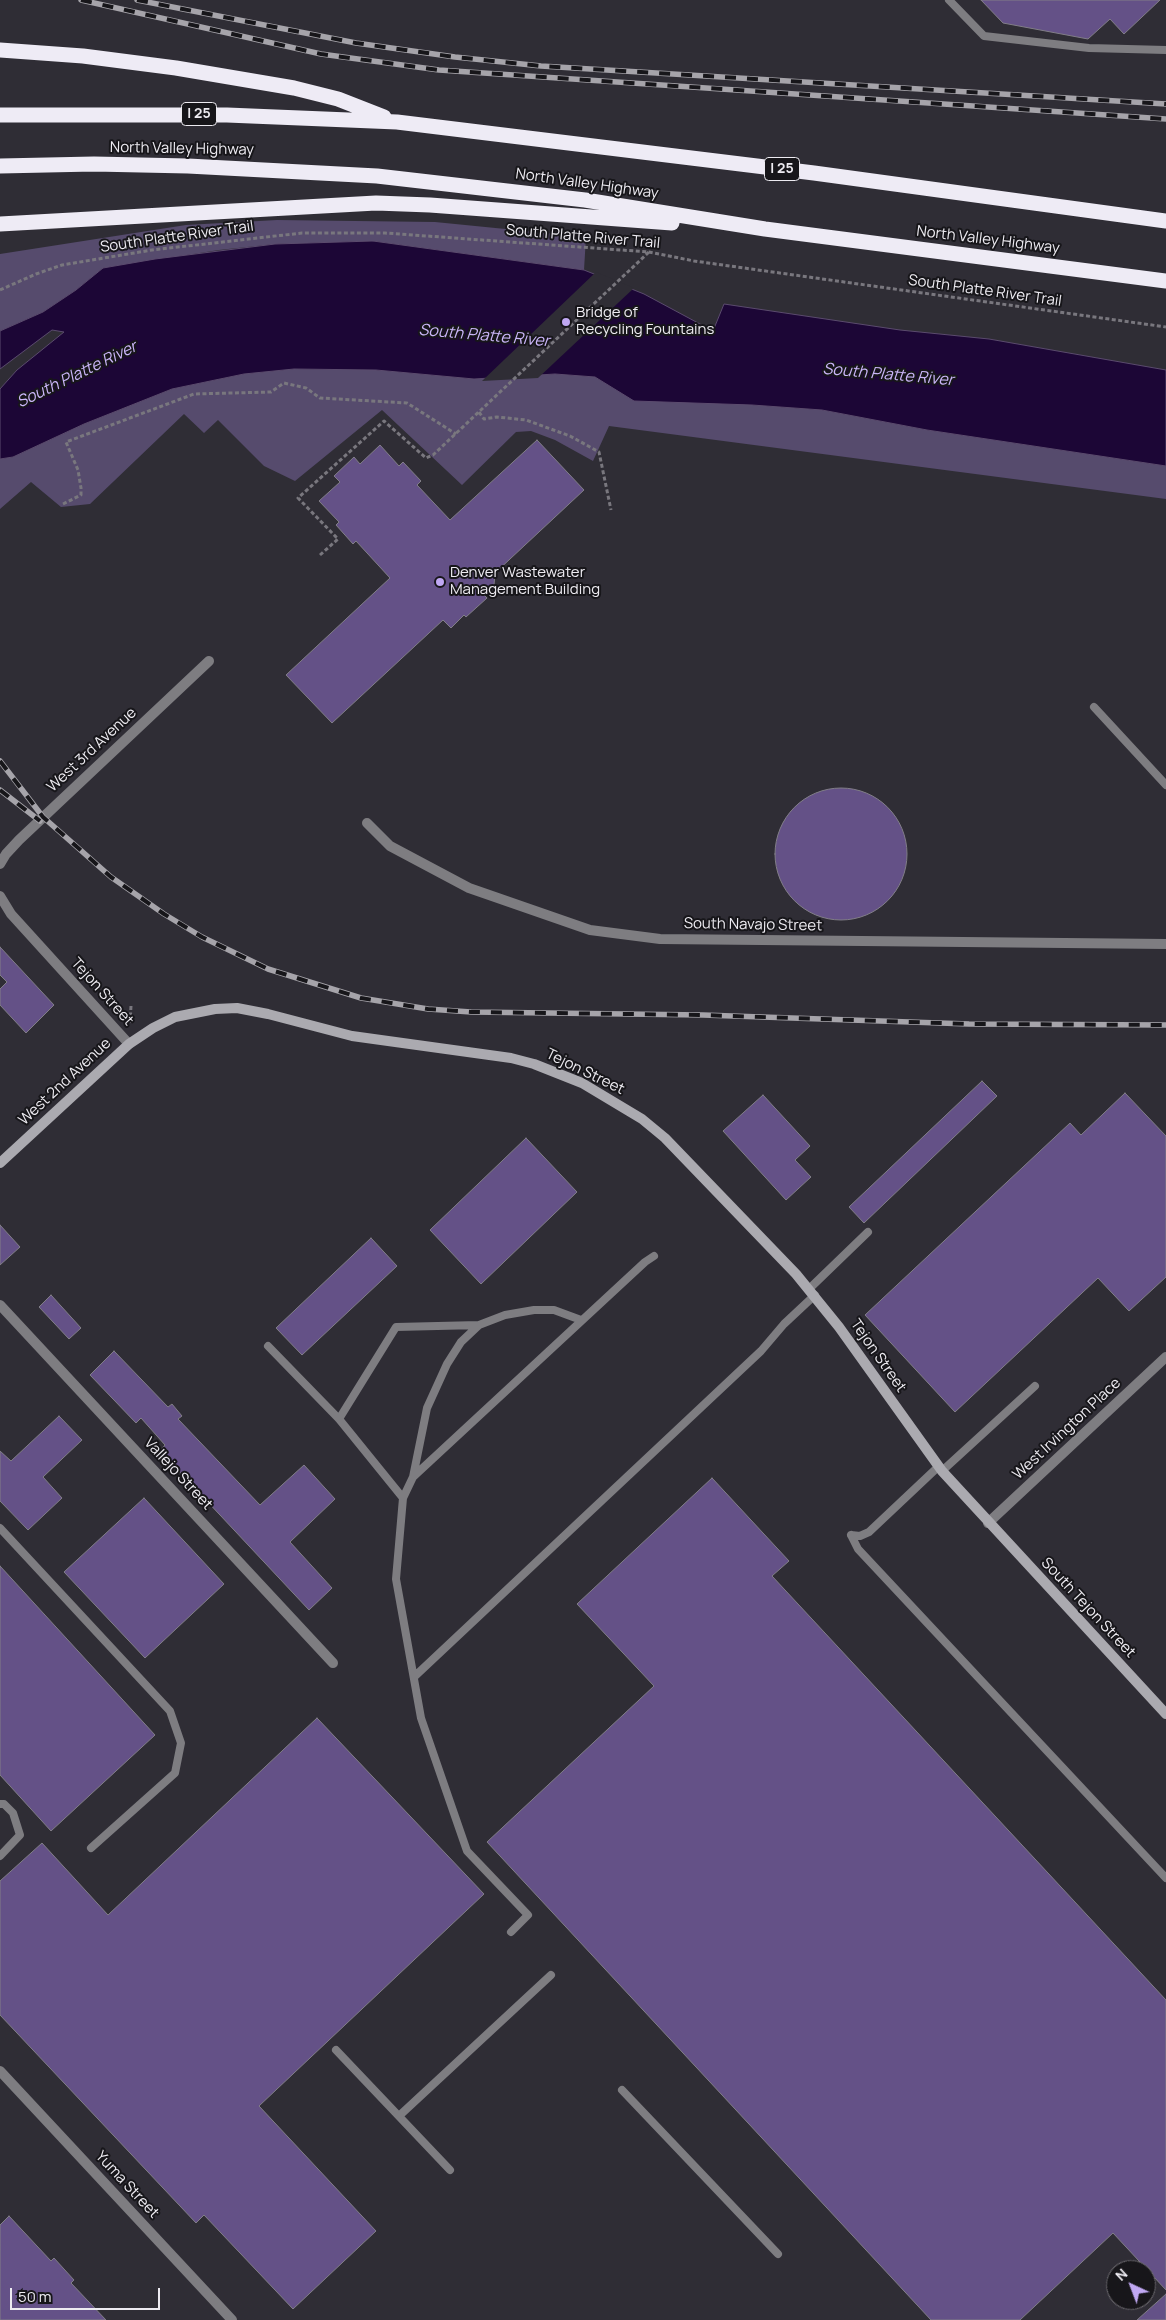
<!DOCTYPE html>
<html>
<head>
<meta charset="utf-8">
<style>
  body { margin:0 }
  #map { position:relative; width:1166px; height:2320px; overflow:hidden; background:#2f2d35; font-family:Manrope,sans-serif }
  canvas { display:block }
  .north { position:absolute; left:1106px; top:2260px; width:50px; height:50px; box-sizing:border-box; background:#17161a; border:1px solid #6d6b70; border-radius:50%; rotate:317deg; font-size:14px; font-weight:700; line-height:20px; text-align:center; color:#edebf1 }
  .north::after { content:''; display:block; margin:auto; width:18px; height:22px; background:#c0a8f3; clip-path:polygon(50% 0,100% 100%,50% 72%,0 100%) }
  .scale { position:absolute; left:10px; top:2288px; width:150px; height:22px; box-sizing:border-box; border:2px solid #edebf1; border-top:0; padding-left:6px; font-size:15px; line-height:18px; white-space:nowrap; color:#edebf1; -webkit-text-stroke:4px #17161a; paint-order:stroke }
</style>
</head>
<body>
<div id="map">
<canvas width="1166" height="2320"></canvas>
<div class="north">N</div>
<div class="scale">50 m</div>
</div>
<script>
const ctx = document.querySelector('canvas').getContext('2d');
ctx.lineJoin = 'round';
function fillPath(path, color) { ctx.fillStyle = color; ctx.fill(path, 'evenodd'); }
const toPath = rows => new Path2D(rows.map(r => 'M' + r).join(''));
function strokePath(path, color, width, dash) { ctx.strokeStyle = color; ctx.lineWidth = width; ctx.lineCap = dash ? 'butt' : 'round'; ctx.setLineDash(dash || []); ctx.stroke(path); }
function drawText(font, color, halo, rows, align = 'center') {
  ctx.font = font + ' Manrope,sans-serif'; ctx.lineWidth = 4; ctx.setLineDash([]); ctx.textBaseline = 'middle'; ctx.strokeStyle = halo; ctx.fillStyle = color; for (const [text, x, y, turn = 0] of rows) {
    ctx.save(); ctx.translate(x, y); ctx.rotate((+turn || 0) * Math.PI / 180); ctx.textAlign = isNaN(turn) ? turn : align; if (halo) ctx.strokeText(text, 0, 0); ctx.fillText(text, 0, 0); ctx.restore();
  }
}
fillPath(toPath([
  [277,220,435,222,586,237,584,270,373,241,275,244,219,250,103,268,76,290,43,312,0,331,0,254,186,225],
  [294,369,376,370,474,379,555,374,595,377,612,387,752,405,822,410,927,430,1166,466,1166,499,609,426,593,461,555,440,531,431,516,432,462,485,382,410,295,481,264,466,218,420,204,433,184,414,90,504,61,507,31,482,0,509,0,459,13,457,84,424,172,389,244,374]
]), '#564b6d');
const water = toPath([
  [373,241,584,270,644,294,713,331,724,304,900,330,989,339,1166,370,1166,466,927,430,822,410,752,405,634,401,595,377,555,374,474,379,376,370,294,369,244,374,172,389,84,424,13,457,0,459,0,389,17,370,64,332,52,330,0,369,0,331,43,312,76,290,103,268,155,259,275,244,373,241]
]);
fillPath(water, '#1c0636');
strokePath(water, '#5b4b6e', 1);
fillPath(toPath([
  [596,272,634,288,538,378,482,381]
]), '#2f2d35');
const building = toPath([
  [981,0,1160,0,1124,34,1110,19,1088,39,1003,23,981,0],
  [537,440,584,490,495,573,494,585,484,595,487,598,466,617,464,615,451,628,443,620,332,723,286,675,390,578,356,541,353,544,336,525,339,522,319,501,340,482,334,476,354,457,360,464,380,445,399,466,403,462,421,481,417,485,450,520,537,440],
  '775 854a66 66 0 1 1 132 0a66 66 0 1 1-132 0Z',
  [0,947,54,1005,26,1033,0,1005,0,989,7,982,0,975,0,947],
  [982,1081,997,1096,864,1223,849,1207,982,1081],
  [1125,1093,1166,1136,1166,1277,1129,1311,1098,1278,955,1412,865,1315,1070,1123,1081,1135,1125,1093],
  [763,1095,810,1146,795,1160,811,1177,786,1200,723,1131,763,1095],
  [526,1138,577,1192,481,1284,430,1230,526,1138],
  [0,1225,20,1247,0,1265,0,1225],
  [371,1238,397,1266,302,1355,276,1328,371,1238],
  [51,1295,81,1328,69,1339,39,1307,51,1295],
  [114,1351,168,1407,172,1404,182,1416,178,1419,260,1505,304,1465,335,1499,290,1542,332,1588,309,1610,160,1451,165,1445,141,1418,136,1423,90,1375,114,1351],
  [59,1416,82,1440,43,1477,62,1498,28,1530,0,1501,0,1451,11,1461,59,1416],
  [712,1478,789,1561,772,1576,1166,2000,1166,2290,1113,2233,1020,2320,931,2320,487,1842,654,1686,577,1604,712,1478],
  [144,1498,224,1584,145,1658,64,1572,144,1498],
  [0,1566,155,1735,51,1831,0,1775,0,1566],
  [317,1718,484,1894,259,2106,376,2231,293,2309,204,2215,196,2223,0,2015,0,1881,42,1843,108,1915,317,1718],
  [9,2216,51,2261,54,2258,74,2280,71,2283,106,2320,0,2320,0,2225,9,2216],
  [1166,2294,1166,2320,1137,2320,1166,2294]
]);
fillPath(building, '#645187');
strokePath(building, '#817e87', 1);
strokePath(toPath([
  [0,290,36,274,62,265,152,250,302,233,385,233,649,252,694,261,1166,327],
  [479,412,484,419,497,417,526,420,570,436,599,452,611,510],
  [63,504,81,495,81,488,78,470,66,442,194,394,271,392,284,383,306,388,320,398,407,403,456,434],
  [320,555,338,539,298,498,384,421,426,458,433,455,649,252],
  [130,1023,131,1006]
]), '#79777e', 3, [4, 2.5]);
strokePath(toPath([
  [949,0,984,36,1089,48,1166,50],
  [1094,707,1166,785],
  [809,1289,868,1232],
  [268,1346,339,1419,403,1498],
  [339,1419,396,1327,479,1325],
  [942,1471,1035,1386],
  [413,1477,427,1408,447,1364,461,1342,479,1325,505,1315,534,1310,554,1310,581,1320],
  [0,1528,170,1711,181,1743,175,1773,91,1848],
  [851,1535,858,1549,1166,1878],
  [851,1535,860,1536,869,1532,939,1466],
  [414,1677,761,1351,784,1324,815,1295],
  [0,1804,4,1804,13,1813,20,1835,0,1856],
  [511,1932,528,1915,467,1851,421,1718,396,1579,403,1498,413,1477,645,1262,654,1256],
  [336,2050,450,2170],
  [622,2090,778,2254],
  [399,2116,551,1975]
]), '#7e7d81', 8);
strokePath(toPath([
  [367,823,390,846,469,888,590,930,660,939,1166,944],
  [0,864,6,854,19,840,209,661],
  [0,896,11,914,129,1044],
  [0,1305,333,1663],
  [988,1523,1166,1357],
  [0,2071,232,2320]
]), '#7e7d81', 10);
strokePath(toPath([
  [0,1163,129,1044,153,1028,175,1017,215,1009,237,1008,268,1014,352,1036,511,1058,534,1064,582,1083,642,1119,665,1138,796,1274,839,1327,942,1471,1166,1714]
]), '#abaab0', 10);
strokePath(toPath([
  [0,50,83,56,176,68,294,88,338,99,384,117],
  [0,115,227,115,397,122,814,173,1166,221],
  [0,166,94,164,188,166,377,176,585,200,765,229,1166,281],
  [0,224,376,203,430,205,672,223]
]), '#eeebf5', 15);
const rail = toPath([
  [81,0,321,54,439,70,1166,119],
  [137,0,356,43,455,57,541,66,1166,104],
  [0,761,43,817,111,877,164,914,202,937,268,969,361,998,428,1009,471,1012,703,1015,969,1024,1166,1025],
  [0,790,40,821]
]);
strokePath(rail, '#a6a4aa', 5.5);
strokePath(rail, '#17161a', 4, [11]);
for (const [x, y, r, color] of [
  [566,322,5,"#c0a8f3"],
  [440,582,5,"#c0a8f3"]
]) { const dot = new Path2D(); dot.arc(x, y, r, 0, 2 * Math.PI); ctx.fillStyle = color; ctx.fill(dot); strokePath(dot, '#17161a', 2); }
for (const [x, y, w] of [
  [199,114,35],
  [782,169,35]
]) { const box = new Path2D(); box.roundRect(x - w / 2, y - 11.5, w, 23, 4); ctx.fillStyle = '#17161a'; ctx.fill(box); strokePath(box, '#edebf1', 1); }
drawText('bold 14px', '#edebf1', null, [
  ["I 25",199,114],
  ["I 25",782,169]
]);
drawText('15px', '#edebf1', '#17161a', [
  ["North Valley Highway",182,149,1],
  ["North Valley Highway",587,184,8],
  ["South Platte River Trail",177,237,-8],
  ["South Platte River Trail",583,237,5],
  ["North Valley Highway",988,240,7],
  ["South Platte River Trail",985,291,8],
  ["West 3rd Avenue",92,750,-43],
  ["South Navajo Street",753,925,1],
  ["Tejon Street",102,992,48],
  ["Tejon Street",585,1072,26],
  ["West 2nd Avenue",65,1082,-43],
  ["Tejon Street",878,1356,55],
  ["West Irvington Place",1067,1429,-43],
  ["Vallejo Street",178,1474,47],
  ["South Tejon Street",1088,1608,47],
  ["Yuma Street",127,2185,47]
]);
drawText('15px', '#edebf1', '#17161a', [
  ["Bridge of",576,313],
  ["Recycling Fountains",576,330],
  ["Denver Wastewater",450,573],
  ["Management Building",450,590]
], 'left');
drawText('italic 16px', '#cbb6f9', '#17161a', [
  ["South Platte River",484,336,5],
  ["South Platte River",77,375,-26],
  ["South Platte River",888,375,5]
]);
</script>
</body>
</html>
